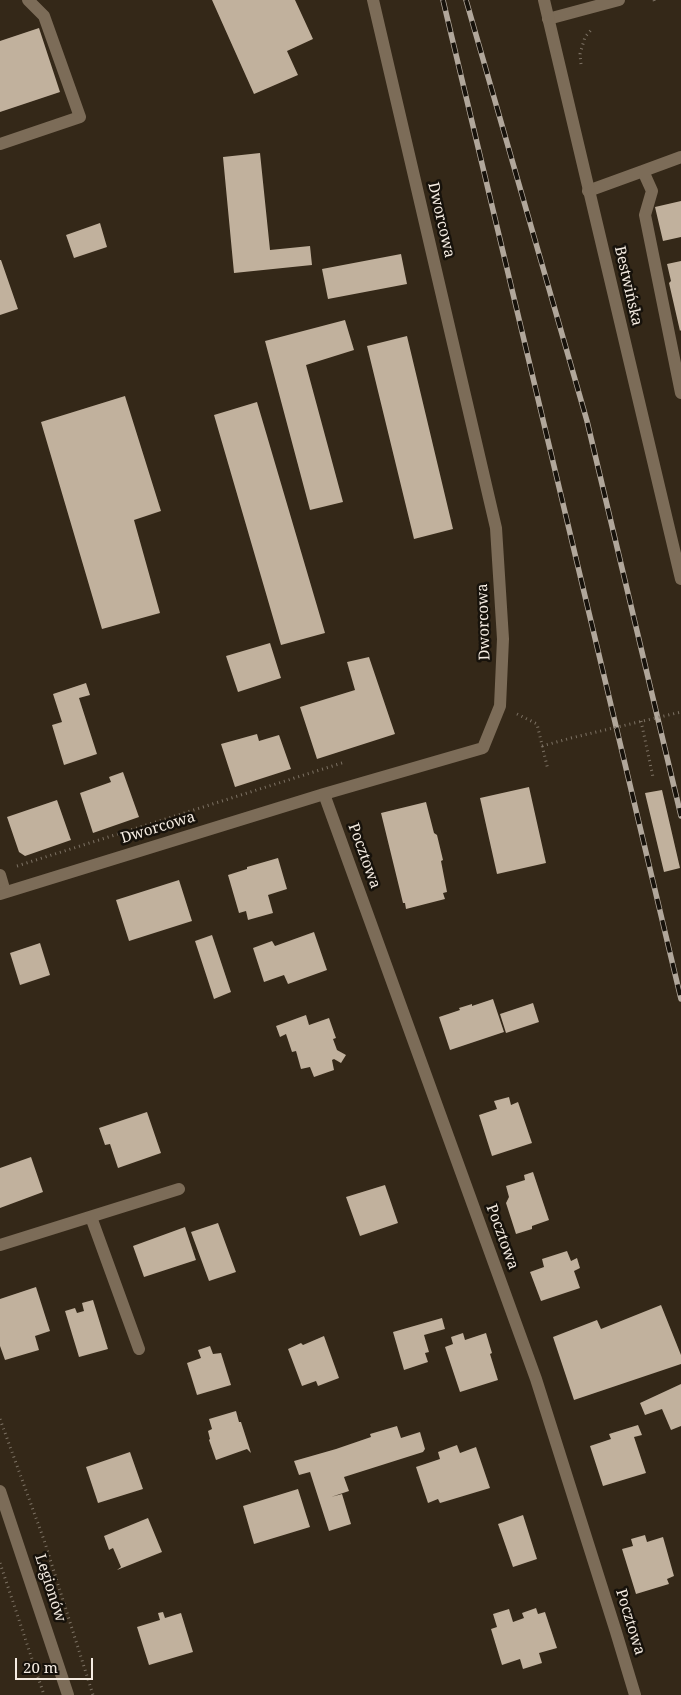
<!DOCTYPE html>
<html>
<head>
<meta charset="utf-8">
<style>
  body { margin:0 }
  #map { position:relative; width:681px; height:1695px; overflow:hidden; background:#342818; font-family:"Noto Serif",serif }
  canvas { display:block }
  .scale { position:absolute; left:15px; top:1658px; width:78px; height:22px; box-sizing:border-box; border:2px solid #f5ece2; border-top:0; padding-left:6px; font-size:15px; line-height:18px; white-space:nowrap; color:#f5ece2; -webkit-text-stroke:4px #17120b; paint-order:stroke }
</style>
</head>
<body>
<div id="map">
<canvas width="681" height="1695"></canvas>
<div class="scale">20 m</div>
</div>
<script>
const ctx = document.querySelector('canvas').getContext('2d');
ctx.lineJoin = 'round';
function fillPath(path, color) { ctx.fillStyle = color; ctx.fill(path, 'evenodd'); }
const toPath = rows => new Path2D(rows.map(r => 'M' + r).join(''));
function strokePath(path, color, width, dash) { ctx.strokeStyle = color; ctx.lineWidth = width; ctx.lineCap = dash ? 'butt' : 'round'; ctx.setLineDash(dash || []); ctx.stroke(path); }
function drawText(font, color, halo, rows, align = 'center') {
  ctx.font = font + ' "Noto Serif",serif'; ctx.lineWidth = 5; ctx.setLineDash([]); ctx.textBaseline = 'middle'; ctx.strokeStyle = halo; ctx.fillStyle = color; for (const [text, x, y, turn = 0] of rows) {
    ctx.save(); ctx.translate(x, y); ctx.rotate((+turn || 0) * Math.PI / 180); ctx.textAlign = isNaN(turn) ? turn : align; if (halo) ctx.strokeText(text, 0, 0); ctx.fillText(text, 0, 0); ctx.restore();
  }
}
fillPath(toPath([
  [212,0,295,0,313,39,287,51,298,75,254,94],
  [39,28,60,92,0,112,0,41],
  [260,153,270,250,310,246,312,265,234,273,223,157],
  [681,201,681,237,663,241,655,207],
  [100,223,107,247,74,258,66,235],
  [401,254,407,284,328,299,322,269],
  [0,260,1,260,18,309,0,315],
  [681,261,681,330,680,331,669,283,671,281,667,264],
  [345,320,354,350,306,365,343,502,310,510,265,341],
  [407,336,453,529,414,539,367,346],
  [125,396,161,511,134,520,160,613,102,629,41,422],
  [257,402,325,633,281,645,214,415],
  [270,643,281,678,238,692,226,656],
  [369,657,395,734,317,759,300,707,355,690,347,662],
  [86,683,90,695,79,698,97,754,64,765,52,725,62,722,53,694],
  [257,734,259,741,279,735,291,769,235,787,221,744],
  [123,772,139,817,93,833,80,793,111,782,109,777],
  [529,787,546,863,497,874,480,798],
  [662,790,680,868,664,872,645,793],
  [57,800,71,840,25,856,19,852,7,817],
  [426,802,434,833,437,835,443,860,441,861,447,892,443,893,445,899,406,909,405,903,403,903,381,813],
  [278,858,287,889,268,895,273,913,248,920,246,911,239,913,228,875,247,869,247,867],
  [179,880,192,921,129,941,116,900],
  [314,932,327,970,288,984,284,975,264,982,253,948,272,941,275,946],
  [212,935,231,992,214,999,195,941],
  [40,943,50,975,20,985,10,953],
  [493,999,504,1032,450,1050,439,1017,460,1010,459,1008,472,1004,472,1006],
  [533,1003,539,1022,506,1033,500,1014],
  [306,1015,309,1025,329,1018,336,1038,333,1039,337,1050,346,1055,341,1063,334,1059,332,1060,334,1070,314,1077,310,1067,301,1069,296,1051,292,1052,286,1034,280,1037,276,1026],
  [509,1097,511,1105,518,1102,532,1143,492,1156,479,1115,497,1109,494,1101],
  [147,1112,161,1153,118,1168,110,1144,105,1145,99,1128],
  [31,1157,43,1192,0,1208,0,1168],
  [533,1172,549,1220,532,1226,532,1229,516,1234,506,1203,509,1197,506,1186,525,1180,524,1175],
  [385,1185,398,1223,360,1236,346,1197],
  [218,1223,236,1272,209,1281,191,1232],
  [185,1227,196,1260,144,1277,133,1246],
  [567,1251,571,1261,577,1258,580,1268,574,1271,580,1288,541,1301,530,1272,544,1267,542,1259],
  [36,1287,50,1331,35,1336,39,1350,5,1360,0,1346,0,1299],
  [93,1300,108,1349,79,1357,65,1311,75,1308,77,1313,84,1311,82,1303],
  [661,1305,681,1355,681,1364,574,1400,553,1337,597,1320,601,1329],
  [442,1318,445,1329,424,1335,429,1352,425,1353,428,1362,404,1370,393,1332],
  [463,1333,465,1340,486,1333,492,1353,490,1354,498,1380,460,1392,445,1347,453,1344,451,1337],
  [324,1336,339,1378,318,1386,316,1381,302,1386,288,1349,301,1343,303,1345],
  [210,1346,213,1354,221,1353,231,1385,197,1395,187,1363,201,1358,198,1350],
  [681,1384,681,1426,671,1430,662,1409,645,1415,640,1403],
  [236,1411,239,1422,241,1422,251,1453,247,1449,216,1460,209,1440,210,1439,208,1431,212,1429,209,1419],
  [638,1425,642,1435,634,1437,646,1473,603,1486,590,1446,611,1439,609,1434],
  [397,1426,401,1438,420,1432,425,1449,423,1452,344,1477,349,1491,331,1497,342,1494,351,1524,329,1531,310,1472,299,1475,294,1461,336,1449,371,1437,370,1434],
  [457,1445,460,1453,476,1447,490,1488,440,1503,438,1499,428,1503,416,1467,440,1459,438,1452],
  [130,1452,143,1489,98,1503,86,1467],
  [298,1489,310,1527,254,1544,243,1506],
  [523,1515,537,1559,513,1567,498,1524],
  [148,1518,162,1552,117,1570,121,1567,113,1548,109,1550,104,1536],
  [645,1535,647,1542,663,1537,674,1576,667,1579,669,1584,636,1594,622,1549,633,1546,631,1539],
  [536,1608,538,1614,545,1612,557,1648,539,1653,542,1663,523,1669,520,1659,502,1665,491,1629,497,1627,493,1614,509,1609,513,1622,524,1618,522,1613],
  [163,1612,165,1618,181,1613,193,1652,149,1665,137,1627,160,1620,158,1613]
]), '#c1b19d');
strokePath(toPath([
  [654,0,655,3],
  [581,64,580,54,585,37,592,29],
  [517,714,537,724,548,770],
  [641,721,653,777],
  [542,746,571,738],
  [17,866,345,762],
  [0,1419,44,1540,93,1695],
  [0,1563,44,1695]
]), '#7d7264', 3, [1, 4]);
strokePath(toPath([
  [548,19,619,0],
  [0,144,80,117,44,16,28,0],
  [643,171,681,157],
  [588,191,643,171,652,191,645,215,681,393],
  [0,875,5,892],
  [91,1217,139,1349],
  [0,1245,179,1189]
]), '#7c6c58', 12);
strokePath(toPath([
  [324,794,536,1379,616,1632,635,1695],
  [0,894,324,794,483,748,500,706,503,639,496,528,373,0]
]), '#7c6c58', 12);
strokePath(toPath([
  [544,0,681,579],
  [0,1491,68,1695]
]), '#7c6c58', 12);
const rail = toPath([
  [443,0,681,999],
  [466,0,587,421,681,816]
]);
strokePath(rail, '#b1a79b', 5.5);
strokePath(rail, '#17120b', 4, [11]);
strokePath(toPath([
  [571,738,681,712]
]), '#7d7264', 3, [1, 4]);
drawText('15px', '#f5ece2', '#17120b', [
  ["Dworcowa",441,220,77],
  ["Bestwińska",628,286,77],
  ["Dworcowa",484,622,-92],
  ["Dworcowa",158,828,-17],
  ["Pocztowa",364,856,70],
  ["Pocztowa",502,1237,70],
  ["Legionów",50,1588,72],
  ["Pocztowa",630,1622,73]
]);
</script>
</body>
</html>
